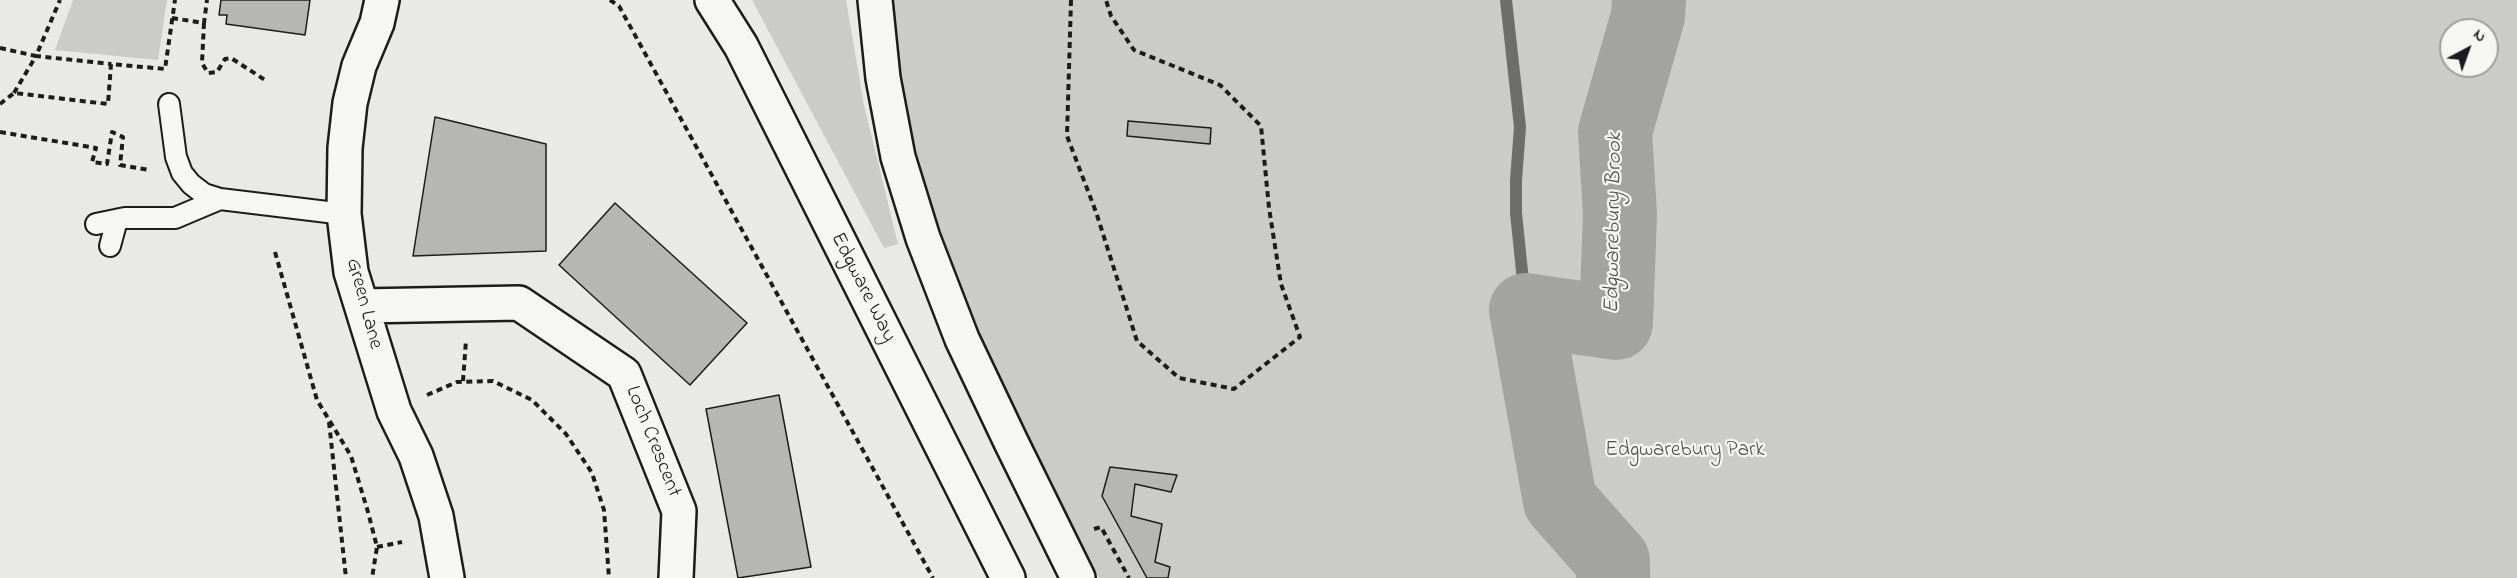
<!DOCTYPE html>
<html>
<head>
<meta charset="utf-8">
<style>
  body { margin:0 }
  #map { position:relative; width:2517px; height:578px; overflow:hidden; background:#e9e9e5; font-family:"Indie Flower",sans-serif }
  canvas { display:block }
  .north { position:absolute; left:2439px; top:18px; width:60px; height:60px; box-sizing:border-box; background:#f6f6f2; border:2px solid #9f9f9c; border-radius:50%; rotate:41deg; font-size:16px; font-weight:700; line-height:24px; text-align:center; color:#1c1c1c }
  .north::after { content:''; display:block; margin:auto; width:21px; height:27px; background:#1c1c1c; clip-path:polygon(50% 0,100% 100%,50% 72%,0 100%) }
</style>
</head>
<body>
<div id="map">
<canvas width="2517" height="578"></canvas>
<div class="north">N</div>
</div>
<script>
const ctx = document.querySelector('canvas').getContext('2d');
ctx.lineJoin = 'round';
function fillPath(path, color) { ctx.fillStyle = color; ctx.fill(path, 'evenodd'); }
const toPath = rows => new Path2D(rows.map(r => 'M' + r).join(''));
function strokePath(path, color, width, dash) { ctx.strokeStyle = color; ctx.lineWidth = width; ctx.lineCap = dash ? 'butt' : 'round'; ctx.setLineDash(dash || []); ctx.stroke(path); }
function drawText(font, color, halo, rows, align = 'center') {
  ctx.font = font + ' "Indie Flower",sans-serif'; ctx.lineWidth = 4.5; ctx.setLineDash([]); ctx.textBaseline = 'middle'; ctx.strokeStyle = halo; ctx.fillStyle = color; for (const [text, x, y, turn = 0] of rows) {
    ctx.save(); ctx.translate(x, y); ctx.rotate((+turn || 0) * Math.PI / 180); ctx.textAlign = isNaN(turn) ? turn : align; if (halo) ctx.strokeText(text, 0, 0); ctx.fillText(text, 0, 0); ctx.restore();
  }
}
fillPath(toPath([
  [73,0,167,0,158,60,55,50],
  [752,0,846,0,864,105,898,244,884,248],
  [891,0,2517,0,2517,578,1099,578,1011,442,898,157],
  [2451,30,2487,30,2487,66,2451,66]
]), '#cbcbc7');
strokePath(toPath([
  [1506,0,1520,127,1516,180,1516,213,1526,310]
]), '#6d6d6c', 12);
strokePath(toPath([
  [1613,578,1613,561,1560,501,1526,310,1616,323,1620,214,1615,132,1648,16,1649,0]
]), '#a3a3a1', 74);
const building = toPath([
  [221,0,310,0,305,35,226,24,227,15,219,15,221,0],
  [435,117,546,144,546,251,413,256,435,117],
  [1128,121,1211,128,1210,144,1127,136,1128,121],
  [615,203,747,323,690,385,559,265,615,203],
  [779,395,811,567,738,578,706,409,779,395],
  [1110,467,1177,475,1171,492,1135,484,1131,516,1162,524,1155,562,1170,567,1168,578,1147,578,1102,496,1110,467]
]);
fillPath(building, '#b6b6b3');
strokePath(building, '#1c1c1c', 1.5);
const service = toPath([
  [169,104,176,157,182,173,191,184,204,194,220,199,344,214],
  [96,224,125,218,175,218,220,199],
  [110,246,117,220]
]);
const minor = toPath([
  [382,0,377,23,359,66,350,103,345,148,344,214,351,272,394,411,416,456,436,516,447,578],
  [362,306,519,303,624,374,679,511,676,578]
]);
const trunk = toPath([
  [712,0,741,46,1008,578],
  [875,0,883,78,898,157,923,238,962,339,1011,442,1078,578]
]);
strokePath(service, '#1c1c1c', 24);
strokePath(minor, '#1c1c1c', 38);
strokePath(trunk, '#1c1c1c', 38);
strokePath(toPath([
  [610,0,619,6,933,578],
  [1071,0,1067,136,1096,212,1137,341,1179,378,1234,389,1300,337,1281,284,1269,208,1261,126,1220,85,1134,50,1111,16,1106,0],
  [172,18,204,23,207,0],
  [204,23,202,63,208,73,217,72,225,59,231,58,265,80],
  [0,48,36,56,60,0],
  [14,93,36,56,111,64],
  [0,104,14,93,108,104,111,64,165,69,175,0],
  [0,132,96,148,92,162,107,164,112,132,123,137,120,165,149,170],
  [275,252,317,400,351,456,368,512,377,547,372,578],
  [463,381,466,340],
  [427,395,457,382,493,381,532,400,566,434,592,473,604,510,609,578],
  [329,422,346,578],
  [1094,529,1101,527,1129,578],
  [377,547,402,542]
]), '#1c1c1c', 4, [6, 4.5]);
strokePath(service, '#f6f6f2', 20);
strokePath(minor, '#f6f6f2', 33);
strokePath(trunk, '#f6f6f2', 33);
drawText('21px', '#1c1c1c', '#f6f6f2', [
  ["Edgware Way",862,288,63],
  ["Green Lane",363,304,75],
  ["Loch Crescent",652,442,68]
]);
drawText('21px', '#51514f', '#f6f6f2', [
  ["Edgwarebury Park",1685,452]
]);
drawText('italic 22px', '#525251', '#f6f6f2', [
  ["Edgwarebury Brook",1615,223,-89]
]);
</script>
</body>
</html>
